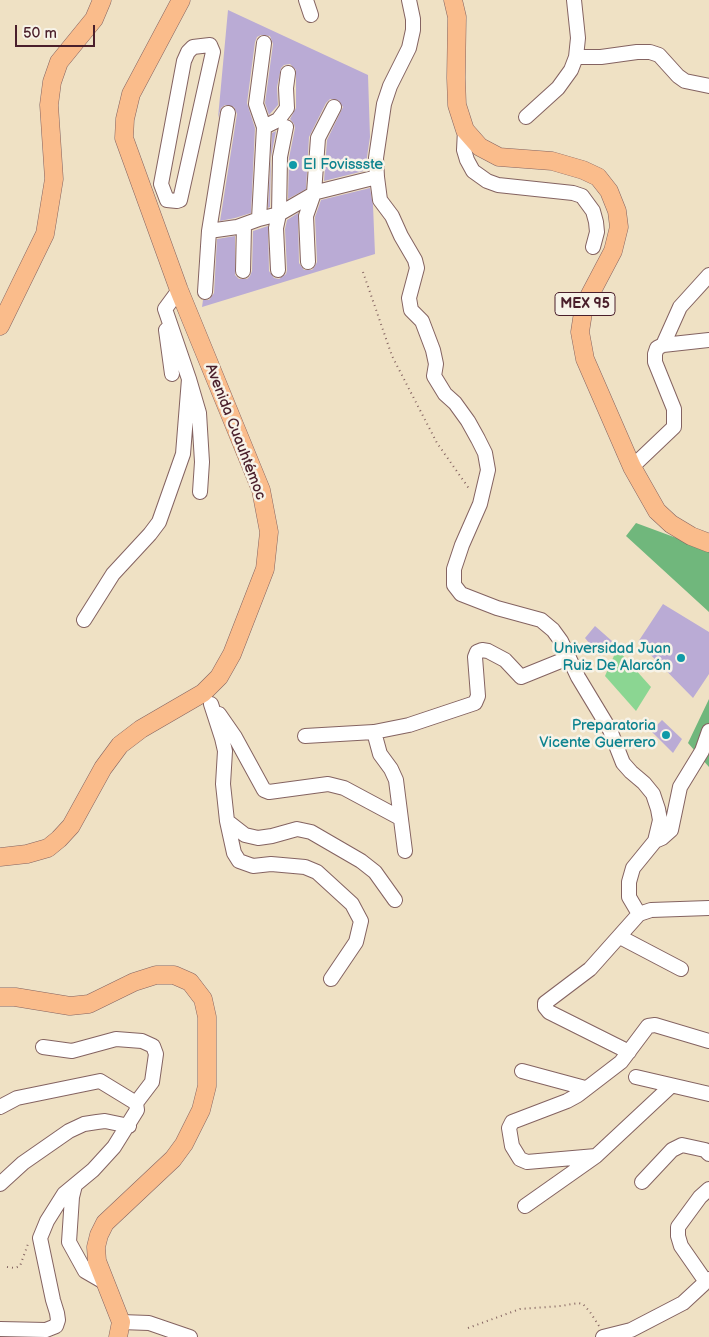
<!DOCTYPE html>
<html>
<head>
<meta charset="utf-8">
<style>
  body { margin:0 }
  #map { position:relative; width:709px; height:1337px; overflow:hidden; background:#efe1c4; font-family:"Balsamiq Sans",sans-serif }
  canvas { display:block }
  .scale { position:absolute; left:15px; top:25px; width:80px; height:22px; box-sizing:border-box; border:2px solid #4a1f2b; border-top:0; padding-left:6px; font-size:15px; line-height:18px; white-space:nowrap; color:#4a1f2b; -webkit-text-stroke:4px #f7f3e8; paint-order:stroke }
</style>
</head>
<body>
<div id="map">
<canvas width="709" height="1337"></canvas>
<div class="scale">50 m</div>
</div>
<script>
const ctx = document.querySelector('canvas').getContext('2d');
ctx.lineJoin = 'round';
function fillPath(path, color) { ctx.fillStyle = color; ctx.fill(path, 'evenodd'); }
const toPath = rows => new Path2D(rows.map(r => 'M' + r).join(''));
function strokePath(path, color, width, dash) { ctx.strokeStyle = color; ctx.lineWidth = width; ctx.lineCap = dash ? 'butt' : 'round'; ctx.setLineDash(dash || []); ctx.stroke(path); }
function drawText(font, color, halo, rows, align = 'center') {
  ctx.font = font + ' "Balsamiq Sans",sans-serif'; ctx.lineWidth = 5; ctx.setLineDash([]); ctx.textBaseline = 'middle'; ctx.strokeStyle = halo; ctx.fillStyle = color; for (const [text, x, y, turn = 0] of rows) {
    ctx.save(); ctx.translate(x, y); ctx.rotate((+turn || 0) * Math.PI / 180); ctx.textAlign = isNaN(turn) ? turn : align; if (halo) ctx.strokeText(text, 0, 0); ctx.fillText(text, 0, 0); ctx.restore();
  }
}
fillPath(toPath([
  [617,649,651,687,636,711,605,676]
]), '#8bd692');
fillPath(toPath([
  [636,523,709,550,709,612,626,536],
  [709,699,709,767,688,743]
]), '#70b77c');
fillPath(toPath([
  [228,10,368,75,370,137,367,157,368,170,324,181,327,140,343,107,338,100,330,99,326,103,309,137,306,189,288,199,289,158,295,128,294,124,290,119,296,108,296,70,290,64,284,65,281,68,277,87,278,105,269,115,265,103,273,44,270,36,261,35,257,37,255,42,247,103,255,128,251,213,235,218,220,221,237,114,234,107,225,105,221,108,218,118],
  [276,131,271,157,270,207,268,208,272,133],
  [370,188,373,205,375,254,202,307,203,300,209,300,214,293,217,239,235,236,235,275,239,279,247,279,250,276,252,271,253,231,268,226,269,271,274,278,279,279,286,274,287,270,285,229,287,220,298,213,299,263,304,270,312,270,315,266,317,262,315,217,321,200],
  [663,604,709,632,709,674,693,698,638,642],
  [595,626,612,641,600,656,585,638],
  [662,720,682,739,673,753,651,731]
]), '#baabd5');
const minor = toPath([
  [306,0,311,15],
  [409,0,413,19,413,30,409,48,390,86,384,104,376,158,377,177,380,200,392,216,401,236,415,260,417,268,409,298,411,310,422,321,433,350,436,364,434,376,445,394,455,403,468,421,478,439,485,453,488,470,480,504,462,545,454,569,454,585,461,594,497,608,541,620,553,630,561,641,578,677,610,730,623,763,631,772,644,783,653,794,658,809,660,820,655,841,633,868,629,882,629,897,639,914,651,910,709,908],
  [210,45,213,52,180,200,177,201,167,200,161,184,184,61,188,52,193,47,210,45],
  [576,57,601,57,637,52,650,52,659,55,678,76,685,81,709,86],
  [526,117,558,88,571,70,576,57,578,38,574,0],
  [264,127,278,120,287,108,286,88,288,73],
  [465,130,464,150,467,160,473,171,487,181,498,185,573,193,582,196,593,211,596,222,597,232,593,247],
  [259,219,264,127,256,104,264,43],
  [209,231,237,227,259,219,279,214,317,192,377,177],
  [308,262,306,216,314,193,318,138,334,107],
  [278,270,276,228,279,214,280,157,286,127],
  [243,271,244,225],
  [179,290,165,309,189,379,199,413,202,462,200,492],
  [205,292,209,231,228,113],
  [166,330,172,374],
  [663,345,709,340],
  [632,467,674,427,674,409,655,362,655,354,657,348,663,345,680,307,709,275],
  [84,620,113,574,150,534,159,522,183,454,189,379],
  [211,704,222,738,225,751,223,784,227,821,234,853,239,861,253,866,271,864,305,867,317,872,352,904,361,921,356,942,331,979],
  [219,714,235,737,264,790,269,792,328,784,344,788,400,818],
  [374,732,380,754,391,769,396,780,405,851],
  [305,736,374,732,409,725,475,703,478,696,475,657,477,652,482,650,488,651,505,660,521,677,568,658],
  [227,821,245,835,258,838,272,836,297,829,311,832,361,861,375,872,395,900],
  [655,841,662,838,671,830,680,787,702,751,709,731],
  [620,937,681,969],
  [43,1047,72,1051,116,1039,142,1041,153,1046,156,1054,152,1082,136,1103],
  [629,1052,549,1012,545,1007,545,1003,590,969,639,914],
  [522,1071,585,1088],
  [636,1077,709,1094],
  [0,1107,17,1098,100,1081,136,1103],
  [596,1156,527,1162,520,1159,512,1146,509,1128,512,1122,567,1101,578,1095,621,1062,648,1026,655,1025,709,1041],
  [642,1182,672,1150,682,1145,705,1150,709,1154],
  [0,1184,23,1163,69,1131,84,1124,97,1122,105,1121,129,1126],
  [75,1185,72,1197,69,1242,85,1271,104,1282],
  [525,1206,596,1156,671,1086],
  [706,1282,681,1246,678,1236,678,1227,700,1197,709,1189],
  [121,1322,149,1323,190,1337],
  [0,1329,46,1330,56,1326,58,1320,57,1313,53,1300,40,1238,47,1221,64,1194,93,1170,114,1147,137,1110,136,1103],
  [603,1337,631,1330,683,1303,709,1279]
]);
const major = toPath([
  [453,0,457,17,456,78,457,105,465,130,480,147,499,157,552,161,583,170,598,177,609,191,617,211,619,227,613,251,584,306,580,332,585,359,632,467,657,511,671,524,691,536,709,543],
  [0,326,45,234,54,179,49,105,52,82,59,62,94,19,102,0],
  [0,857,27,854,48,848,59,839,71,826,103,768,120,745,141,729,203,693,219,677,232,654,265,569,269,532,261,490,179,290,124,138,125,119,131,94,181,0],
  [0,997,15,997,70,1006,89,1004,134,982,156,975,174,975,190,982,203,999,207,1017,207,1086,201,1110,184,1144,173,1159,105,1223,99,1235,96,1247,97,1261,121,1322,118,1337]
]);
strokePath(minor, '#846361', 16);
strokePath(major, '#846361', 19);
strokePath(toPath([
  [363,272,392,356,437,443,470,490],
  [7,1267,15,1268,20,1266,28,1244],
  [468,1328,520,1309,561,1306,578,1303,583,1304,590,1312,599,1326]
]), '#846361', 2, [1, 4]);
strokePath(minor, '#fff', 14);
strokePath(major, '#fabc8b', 18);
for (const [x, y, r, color] of [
  [293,165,5,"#0f9aa8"],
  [681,658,5,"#0f9aa8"],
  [666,735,5,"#0f9aa8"]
]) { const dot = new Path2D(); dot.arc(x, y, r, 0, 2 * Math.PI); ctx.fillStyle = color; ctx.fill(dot); strokePath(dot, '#f7f3e8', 2); }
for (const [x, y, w] of [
  [585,304,60]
]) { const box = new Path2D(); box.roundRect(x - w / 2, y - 11.5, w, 23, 4); ctx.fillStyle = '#f7f3e8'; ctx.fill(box); strokePath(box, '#4a1f2b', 1); }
drawText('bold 14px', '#4a1f2b', null, [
  ["MEX 95",585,304]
]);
drawText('15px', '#0d838f', '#f7f3e8', [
  ["El Fovissste",303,165,"left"],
  ["Universidad Juan",671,649],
  ["Ruiz De Alarcón",671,666],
  ["Preparatoria",656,726],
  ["Vicente Guerrero",656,743]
], 'right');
drawText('15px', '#4a1f2b', '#f7f3e8', [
  ["Avenida Cuauhtémoc",235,432,69]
]);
</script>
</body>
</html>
